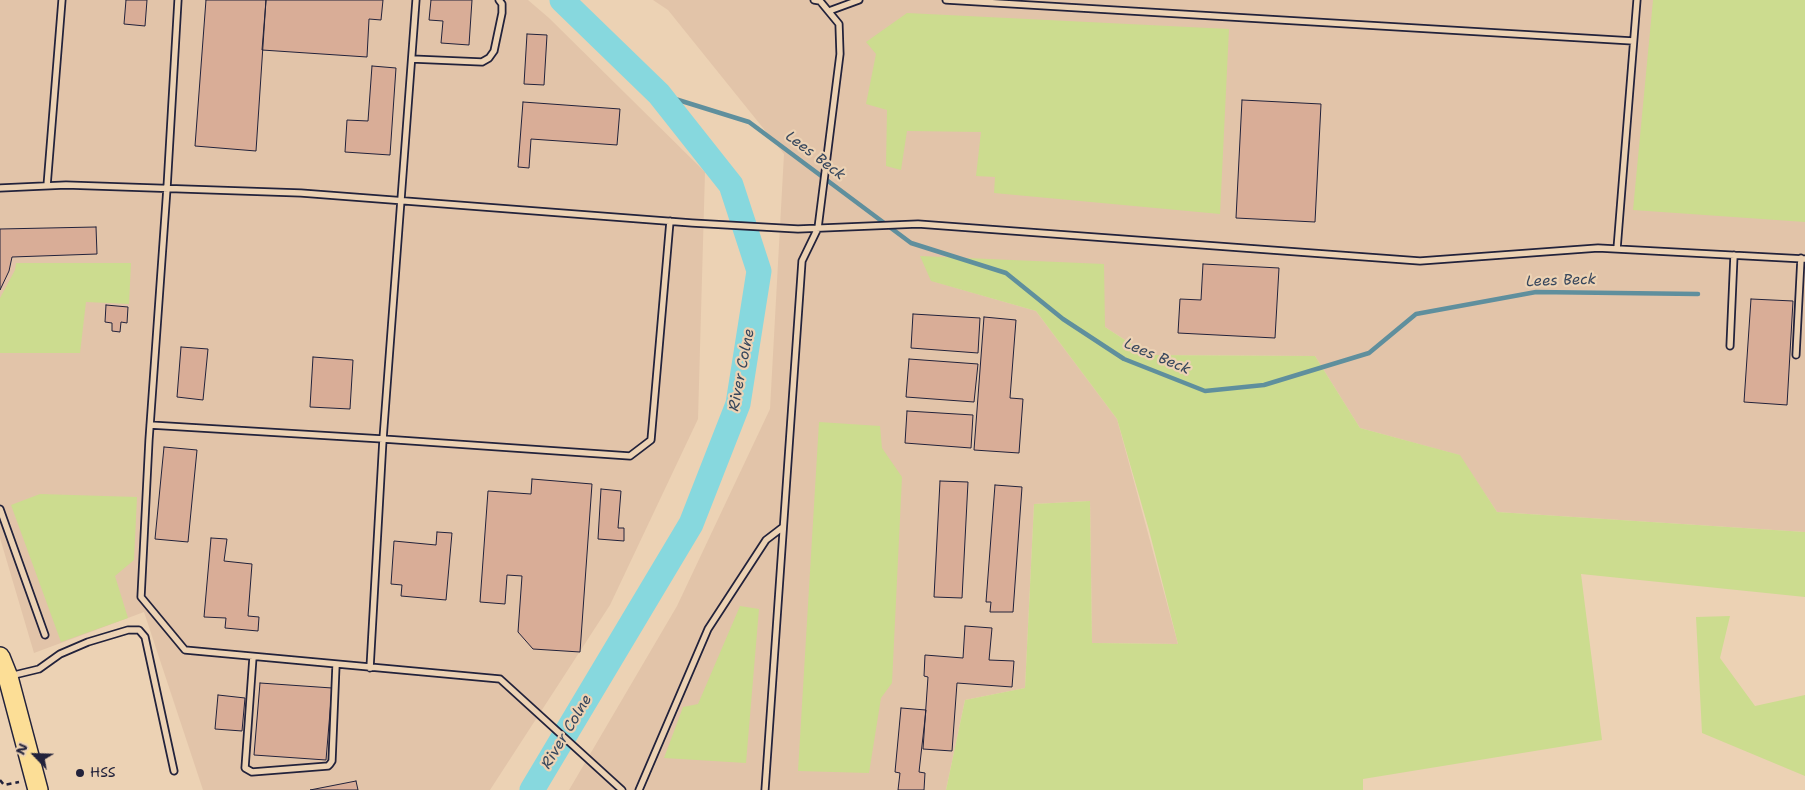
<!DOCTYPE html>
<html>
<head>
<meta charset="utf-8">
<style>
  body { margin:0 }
  #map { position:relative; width:1805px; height:790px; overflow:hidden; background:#ecd2b4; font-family:"Shantell Sans",sans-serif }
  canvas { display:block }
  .north { position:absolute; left:10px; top:730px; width:50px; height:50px; -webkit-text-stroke:4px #ecd2b4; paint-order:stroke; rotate:294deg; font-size:14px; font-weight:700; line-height:20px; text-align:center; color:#22223b }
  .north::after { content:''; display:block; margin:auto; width:18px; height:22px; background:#22223b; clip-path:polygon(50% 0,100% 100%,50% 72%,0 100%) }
</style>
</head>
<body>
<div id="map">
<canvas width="1805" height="790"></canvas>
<div class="north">N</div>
</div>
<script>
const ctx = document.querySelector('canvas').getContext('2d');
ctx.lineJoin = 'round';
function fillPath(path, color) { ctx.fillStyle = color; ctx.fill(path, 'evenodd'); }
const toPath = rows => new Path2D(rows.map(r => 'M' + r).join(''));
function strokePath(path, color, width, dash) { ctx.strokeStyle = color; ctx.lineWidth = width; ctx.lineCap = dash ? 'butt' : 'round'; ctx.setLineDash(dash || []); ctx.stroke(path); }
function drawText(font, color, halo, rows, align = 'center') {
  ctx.font = font + ' "Shantell Sans",sans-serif'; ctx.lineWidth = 4.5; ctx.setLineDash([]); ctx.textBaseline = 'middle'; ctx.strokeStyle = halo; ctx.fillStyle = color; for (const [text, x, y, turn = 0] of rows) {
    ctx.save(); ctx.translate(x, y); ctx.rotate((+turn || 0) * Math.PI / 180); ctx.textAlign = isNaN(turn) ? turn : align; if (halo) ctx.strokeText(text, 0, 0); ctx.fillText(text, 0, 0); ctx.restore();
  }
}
fillPath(toPath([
  [0,0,528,0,549,18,705,172,698,419,610,605,490,790,203,790,144,612,34,653,0,538],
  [653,0,1805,0,1805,532,1497,512,1459,455,1360,428,1315,356,1148,355,1105,327,932,281,1036,311,1117,419,1178,644,1092,643,1090,501,1034,504,1025,688,965,700,946,790,569,790,677,606,770,409,784,154,668,10]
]), '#e2c4a9');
fillPath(toPath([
  [1653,0,1805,0,1805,222,1633,210],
  [907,13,1229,29,1220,214,994,193,995,177,976,176,981,132,907,131,901,170,886,166,887,110,866,104,876,54,866,42],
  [920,256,1104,264,1105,327,1148,355,1315,356,1360,428,1460,455,1497,512,1805,532,1805,597,1581,574,1602,740,1363,779,1363,790,946,790,965,700,1025,688,1034,504,1090,501,1092,643,1178,644,1149,530,1117,419,1036,311,931,281],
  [16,263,131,263,129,304,86,302,80,353,0,353,0,298,15,270],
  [819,422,880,426,882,448,902,477,892,683,881,698,869,773,798,771],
  [40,494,137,497,134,560,115,576,128,618,61,642,11,505],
  [740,606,759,609,746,763,664,758,683,707,698,704],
  [1730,616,1720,658,1755,706,1805,695,1805,776,1702,733,1696,617]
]), '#ccdc8f');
strokePath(toPath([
  [659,94,749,122,911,243,1006,273,1063,319,1124,359,1205,391,1264,385,1369,353,1416,314,1536,292,1698,294]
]), '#5f8f9d', 4.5);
strokePath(toPath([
  [532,790,691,524,738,404,759,271,731,185,659,94,562,0]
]), '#87d8de', 25);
const building = toPath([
  [126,0,147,0,145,26,124,24,126,0],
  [206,0,266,0,256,151,195,146,206,0],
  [266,0,383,0,381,20,369,19,367,57,262,50,266,0],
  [431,0,472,0,469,45,441,43,443,21,429,20,431,0],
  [527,34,547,35,544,85,524,84,527,34],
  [372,66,396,68,390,155,345,152,347,120,368,121,372,66],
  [1242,100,1321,104,1315,222,1236,218,1242,100],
  [523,102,620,109,617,145,531,139,529,168,518,167,523,102],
  [96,227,97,254,12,257,9,271,0,290,0,229,96,227],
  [1203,264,1279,268,1275,338,1178,333,1180,299,1201,300,1203,264],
  [1751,299,1793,301,1787,405,1744,402,1751,299],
  [106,305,128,307,127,323,121,322,120,332,112,331,112,323,105,322,106,305],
  [913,314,980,318,978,353,911,348,913,314],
  [984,317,1016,320,1010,398,1023,399,1019,453,974,450,984,317],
  [181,347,208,349,203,400,177,397,181,347],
  [313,357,353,360,350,409,310,407,313,357],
  [909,359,978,364,974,402,906,397,909,359],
  [907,411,973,415,971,448,905,443,907,411],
  [164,447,197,450,188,542,155,539,164,447],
  [532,479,592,484,580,652,533,649,518,632,522,576,507,575,505,604,480,602,488,491,531,494,532,479],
  [940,481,968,482,962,598,934,597,940,481],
  [995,485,1022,487,1013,612,990,612,991,602,986,602,995,485],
  [601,489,621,491,618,528,624,528,624,541,598,539,601,489],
  [437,532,452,533,446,600,401,596,402,585,391,584,394,541,436,545,437,532],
  [211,538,227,539,224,561,252,564,248,616,259,617,258,631,225,628,226,618,204,617,211,538],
  [965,626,992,628,989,660,1014,661,1012,687,957,683,952,751,923,749,928,677,924,676,925,655,963,658,965,626],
  [260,683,332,688,326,760,254,755,260,683],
  [218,695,245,698,242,731,215,729,218,695],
  [901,708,926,710,919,772,925,773,924,790,898,790,900,773,895,772,901,708],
  [356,781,358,790,310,790,356,781]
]);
fillPath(building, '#d9ad97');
strokePath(building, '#22223b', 1);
const service = toPath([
  [178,0,167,188,149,440,141,597,185,650,500,679,622,790],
  [946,0,1633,41],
  [829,11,859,0],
  [412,59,482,62,489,58,494,51,502,13,502,4,499,0],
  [47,186,62,0],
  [0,188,66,185,301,193,692,223,798,229,918,224,1420,261,1598,248,1805,259],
  [1617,249,1637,0],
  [1730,346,1734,255],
  [1796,355,1801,258],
  [150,425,383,439,630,456,651,440,670,221],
  [0,509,45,635],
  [253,657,245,768,252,772,328,766,330,764,332,761,336,665],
  [370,668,383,439,416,0],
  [10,676,39,669,60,654,88,642,128,630,139,630,145,637,174,771],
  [639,790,708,629,766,540,783,527],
  [765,790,802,261,818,228,840,54,839,24,820,1,814,0]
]);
const primary = toPath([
  [0,657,8,677,38,790]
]);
strokePath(service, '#22223b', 9);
strokePath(primary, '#22223b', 22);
strokePath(toPath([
  [0,780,4,785,19,782]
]), '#22223b', 2.5, [5, 4]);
strokePath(service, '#ecd2b4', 5.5);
strokePath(primary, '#fcde96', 19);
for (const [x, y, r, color] of [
  [80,773,5,"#22223b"]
]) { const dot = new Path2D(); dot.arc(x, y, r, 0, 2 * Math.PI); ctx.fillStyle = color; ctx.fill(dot); strokePath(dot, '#ecd2b4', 2); }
drawText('14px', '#22223b', '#ecd2b4', [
  ["HSS",90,773]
], 'left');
drawText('italic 15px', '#36465c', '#ecd2b4', [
  ["Lees Beck",815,156,37],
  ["Lees Beck",1561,281,-2],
  ["Lees Beck",1157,357,23],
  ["River Colne",742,370,-79],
  ["River Colne",567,732,-59]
]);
</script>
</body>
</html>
